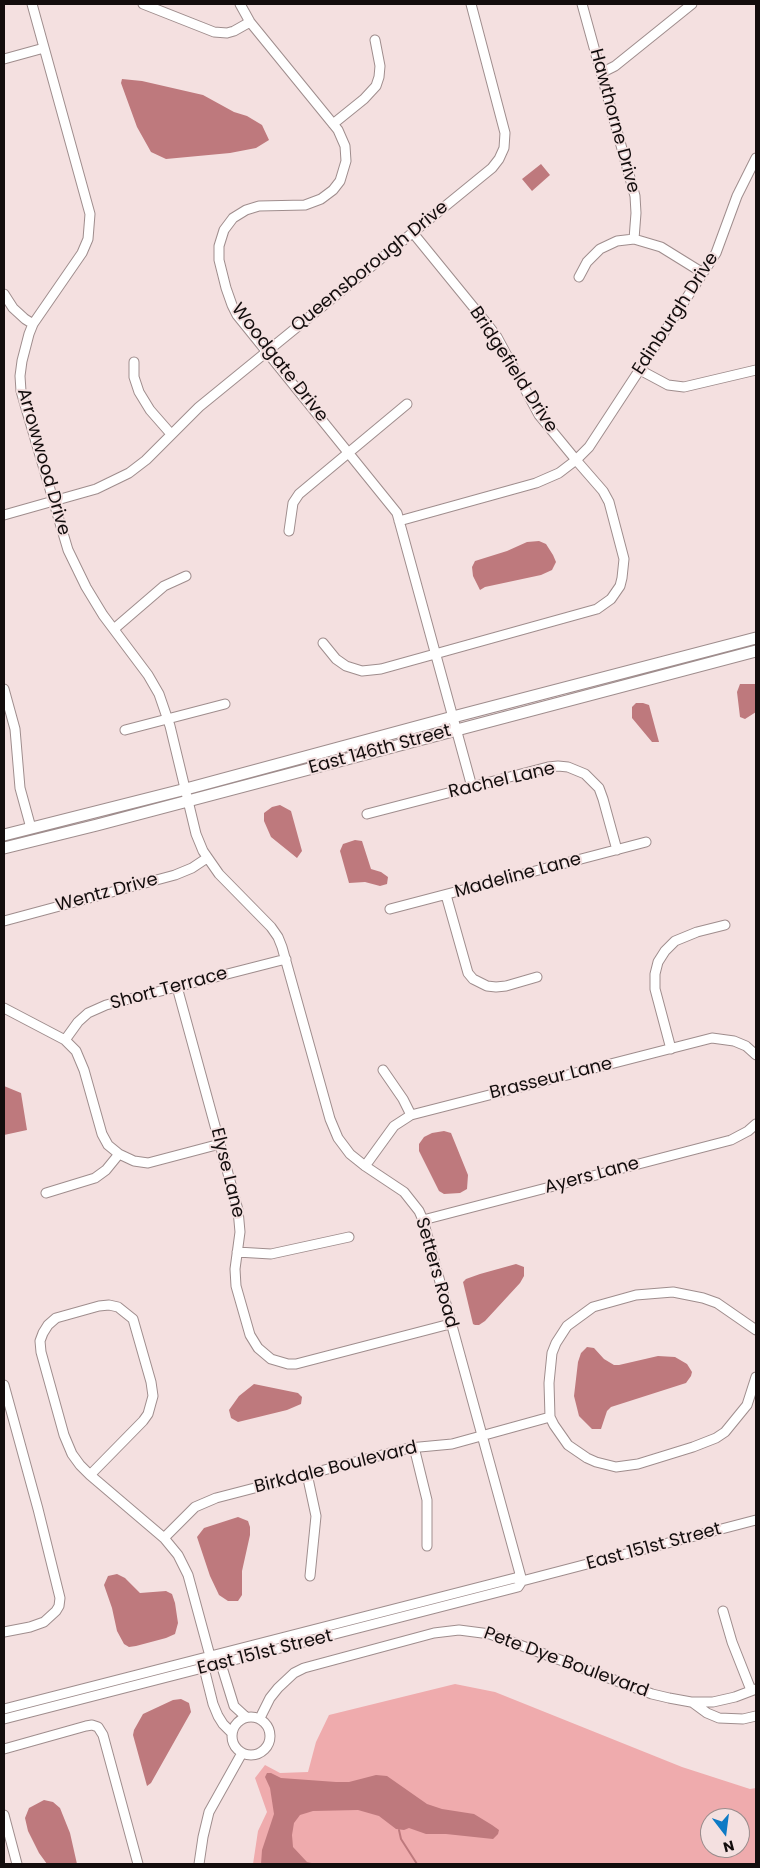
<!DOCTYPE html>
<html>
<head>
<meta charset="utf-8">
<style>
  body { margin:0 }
  #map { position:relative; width:760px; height:1868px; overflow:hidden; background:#f4e0e0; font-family:Poppins,sans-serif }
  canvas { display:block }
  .frame { position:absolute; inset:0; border:5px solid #130d0d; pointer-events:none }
  .north { position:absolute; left:700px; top:1808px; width:50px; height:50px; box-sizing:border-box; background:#f4e0e0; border:1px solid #9a8c8c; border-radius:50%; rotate:165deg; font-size:14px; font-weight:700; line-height:20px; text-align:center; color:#130d0d }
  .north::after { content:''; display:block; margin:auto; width:18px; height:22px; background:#0e7ac5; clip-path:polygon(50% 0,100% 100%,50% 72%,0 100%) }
</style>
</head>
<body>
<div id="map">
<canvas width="760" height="1868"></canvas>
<div class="frame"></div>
<div class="north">N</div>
</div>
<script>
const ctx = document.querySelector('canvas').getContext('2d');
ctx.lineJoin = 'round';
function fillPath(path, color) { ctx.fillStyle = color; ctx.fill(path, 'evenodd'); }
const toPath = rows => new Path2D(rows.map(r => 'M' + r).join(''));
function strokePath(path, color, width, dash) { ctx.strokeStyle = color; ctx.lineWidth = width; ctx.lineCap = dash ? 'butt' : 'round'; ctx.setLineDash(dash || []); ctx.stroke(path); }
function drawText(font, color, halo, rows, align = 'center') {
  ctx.font = font + ' Poppins,sans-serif'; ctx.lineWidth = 4; ctx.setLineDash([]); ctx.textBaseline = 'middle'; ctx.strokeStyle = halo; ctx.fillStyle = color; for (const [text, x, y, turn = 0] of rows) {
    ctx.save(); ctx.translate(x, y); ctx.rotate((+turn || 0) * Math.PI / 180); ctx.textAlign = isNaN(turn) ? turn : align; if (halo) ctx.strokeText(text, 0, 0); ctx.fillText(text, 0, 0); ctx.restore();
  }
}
fillPath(toPath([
  [455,1684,495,1692,682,1767,750,1789,756,1788,756,1864,253,1864,258,1831,267,1812,255,1778,265,1765,280,1773,308,1772,316,1742,329,1715],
  [710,1818,740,1818,740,1848,710,1848]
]), '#efabad');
fillPath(toPath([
  [122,79,142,81,203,95,234,112,247,116,262,125,269,140,256,148,230,153,166,159,151,152,137,127,121,83],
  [541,164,550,175,532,191,522,179],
  [539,541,546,544,553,555,556,562,552,570,541,575,485,587,480,590,473,576,472,567,475,561,507,551,527,542],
  [740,684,756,684,756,712,745,719,740,717,737,692],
  [636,703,643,703,649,705,659,742,652,742,632,718,632,707],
  [280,805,291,811,302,851,297,858,271,837,264,821,264,813,272,807],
  [355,840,362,841,371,869,381,872,388,877,387,884,380,886,365,882,349,883,340,851,343,844],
  [4,1086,21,1093,27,1130,4,1135],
  [444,1131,451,1133,468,1175,467,1189,460,1193,444,1194,439,1191,419,1151,419,1144,424,1137,432,1133],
  [516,1264,524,1267,524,1276,520,1283,485,1321,479,1325,475,1325,473,1324,463,1282,466,1279,480,1274],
  [587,1347,594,1348,604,1359,614,1365,619,1365,658,1356,675,1357,687,1364,692,1372,691,1376,686,1383,611,1407,607,1411,601,1429,592,1429,579,1416,574,1396,578,1362,581,1353],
  [254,1384,298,1393,302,1397,301,1404,287,1410,238,1422,231,1418,229,1410,239,1396],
  [238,1517,248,1521,250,1527,250,1535,242,1571,242,1595,238,1601,228,1601,219,1595,210,1576,197,1537,204,1528],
  [117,1574,125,1578,140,1593,166,1591,172,1594,175,1603,178,1623,175,1634,166,1638,136,1646,129,1647,124,1644,117,1631,112,1608,104,1585,108,1576],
  [181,1699,189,1703,191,1712,151,1783,147,1786,133,1735,134,1730,143,1714,173,1700],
  [267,1773,271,1773,281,1778,336,1782,349,1782,376,1775,387,1776,427,1804,442,1809,474,1814,492,1825,499,1830,498,1834,493,1839,446,1834,426,1834,409,1828,404,1830,396,1829,379,1816,358,1810,313,1811,300,1815,294,1823,292,1835,293,1847,307,1862,316,1864,261,1864,262,1850,274,1814,270,1788,265,1777],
  [44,1800,53,1802,60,1808,70,1833,77,1864,47,1864,39,1853,28,1831,25,1818,29,1808]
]), '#be797d');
strokePath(toPath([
  [399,1830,401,1839,417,1864]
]), '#be797d', 2);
const minor = toPath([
  [32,4,90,214,88,239,82,253,33,324,29,334,22,361,20,376,21,391,28,415,68,550,86,587,103,615,148,675,159,694,170,726,196,834,203,851,219,874,271,927,278,937,282,947,330,1119,338,1138,350,1154,365,1166,404,1192,419,1211,423,1220,522,1581],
  [143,4,214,32,227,33,234,31,250,22],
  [240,4,250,22,338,130,345,146,346,161,340,181,333,190,321,199,305,205,259,206,246,210,233,218,224,230,219,246,219,260,226,288,232,305,237,315,397,513,472,787],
  [582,4,635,196,636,213,634,239],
  [4,59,44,48],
  [601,73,615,66,692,4],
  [333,124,364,99,376,86,379,77,380,66,375,40],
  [413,233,488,325,497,337,539,415,576,460,589,447,716,253,737,196,756,158],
  [579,277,587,262,600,249,617,241,634,239,661,247,703,273],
  [4,294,13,308,25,319,33,324],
  [134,362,134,377,139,392,150,410,171,434],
  [640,370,668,385,684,387,756,370],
  [4,515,96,489,129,473,146,460,199,407,492,168,499,159,504,148,505,133,471,4],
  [289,531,293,503,299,494,407,404],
  [114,629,164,586,186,576],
  [323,643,336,659,346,666,362,671,381,669,597,609,611,599,620,586,622,578,624,559,609,502,603,491,576,460,559,473,536,483,399,521],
  [4,689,15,729,20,788,31,828],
  [125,730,225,704],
  [367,814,548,767,558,766,568,767,585,774,599,788,603,799,617,850],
  [446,895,468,973,473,979,487,986,496,987,506,986,537,977],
  [390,909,646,842],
  [4,921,175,875,192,868,207,858],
  [177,987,238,1210,240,1232,235,1269,236,1286,250,1335,258,1348,271,1359,288,1364,296,1364,450,1324],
  [4,1008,65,1040,76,1051,84,1070,102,1134,108,1145,119,1154,134,1161,148,1163,220,1144],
  [65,1040,78,1022,88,1013,106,1005,286,959],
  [671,1049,655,989,655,974,658,962,665,951,675,941,697,932,725,925],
  [383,1070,403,1099,411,1115],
  [365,1166,394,1126,411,1115,712,1038,734,1041,746,1046,756,1055],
  [46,1193,95,1178,106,1170,119,1154],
  [423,1220,731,1140,748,1131,756,1124],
  [237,1252,271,1254,349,1237],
  [756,1330,717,1303,703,1298,673,1292,636,1295,593,1307,567,1326,556,1343,552,1353,549,1383,550,1417,554,1425,568,1445,587,1458,596,1462,616,1467,638,1464,693,1447,716,1438,725,1432,747,1405,756,1377],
  [4,1385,38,1509,60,1598,59,1606,56,1611,44,1622,30,1627,4,1632],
  [414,1447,427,1500,427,1546],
  [307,1474,316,1516,310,1576],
  [90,1475,143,1421,148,1414,153,1396,151,1382,133,1319,118,1307,109,1305,99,1306,56,1318,48,1325,43,1333,40,1341,41,1352,64,1435,72,1454,80,1465,90,1475,164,1538,178,1555,188,1575,210,1656],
  [164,1538,195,1507,216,1498,409,1448,452,1444,550,1417],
  [723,1611,732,1642,751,1690],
  [221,1664,234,1706,246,1717],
  [204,1668,213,1704,218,1716,223,1724,232,1733],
  [692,1702,707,1713,719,1718,743,1719,756,1716],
  [4,1709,515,1578,522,1581,756,1520],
  '232 1736a19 19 0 1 1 38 0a19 19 0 1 1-38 0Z',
  [260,1718,270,1698,278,1688,294,1673,304,1668,434,1633,459,1630,490,1634,652,1694,669,1698,691,1702,713,1702,735,1697,756,1689],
  [4,1719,518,1587,522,1581],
  [4,1749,86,1726,92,1725,98,1727,103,1735,138,1864],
  [4,1815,17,1864],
  [199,1864,203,1837,209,1812,242,1753]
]);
const major = toPath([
  [4,835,186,789,453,717,756,638],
  [4,848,97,825,756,651]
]);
strokePath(minor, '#9f8d8d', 11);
strokePath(major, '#9f8d8d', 13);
strokePath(minor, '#fff', 9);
strokePath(major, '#fff', 11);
drawText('18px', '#130d0d', '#f4e0e0', [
  ["Hawthorne Drive",614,121,75],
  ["Queensborough Drive",370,267,-39],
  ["Edinburgh Drive",676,314,-57],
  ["Woodgate Drive",279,363,52],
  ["Bridgefield Drive",513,370,57],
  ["Arrowwood Drive",43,462,74],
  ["East 146th Street",380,750,-15],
  ["Rachel Lane",502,781,-13],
  ["Madeline Lane",518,876,-15],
  ["Wentz Drive",107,893,-15],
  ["Short Terrace",169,989,-15],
  ["Brasseur Lane",551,1079,-14],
  ["Elyse Lane",227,1173,76],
  ["Ayers Lane",592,1176,-15],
  ["Setters Road",436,1273,74],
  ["Birkdale Boulevard",336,1468,-14],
  ["East 151st Street",654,1547,-15],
  ["East 151st Street",265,1653,-14],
  ["Pete Dye Boulevard",566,1663,20]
]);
</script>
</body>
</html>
